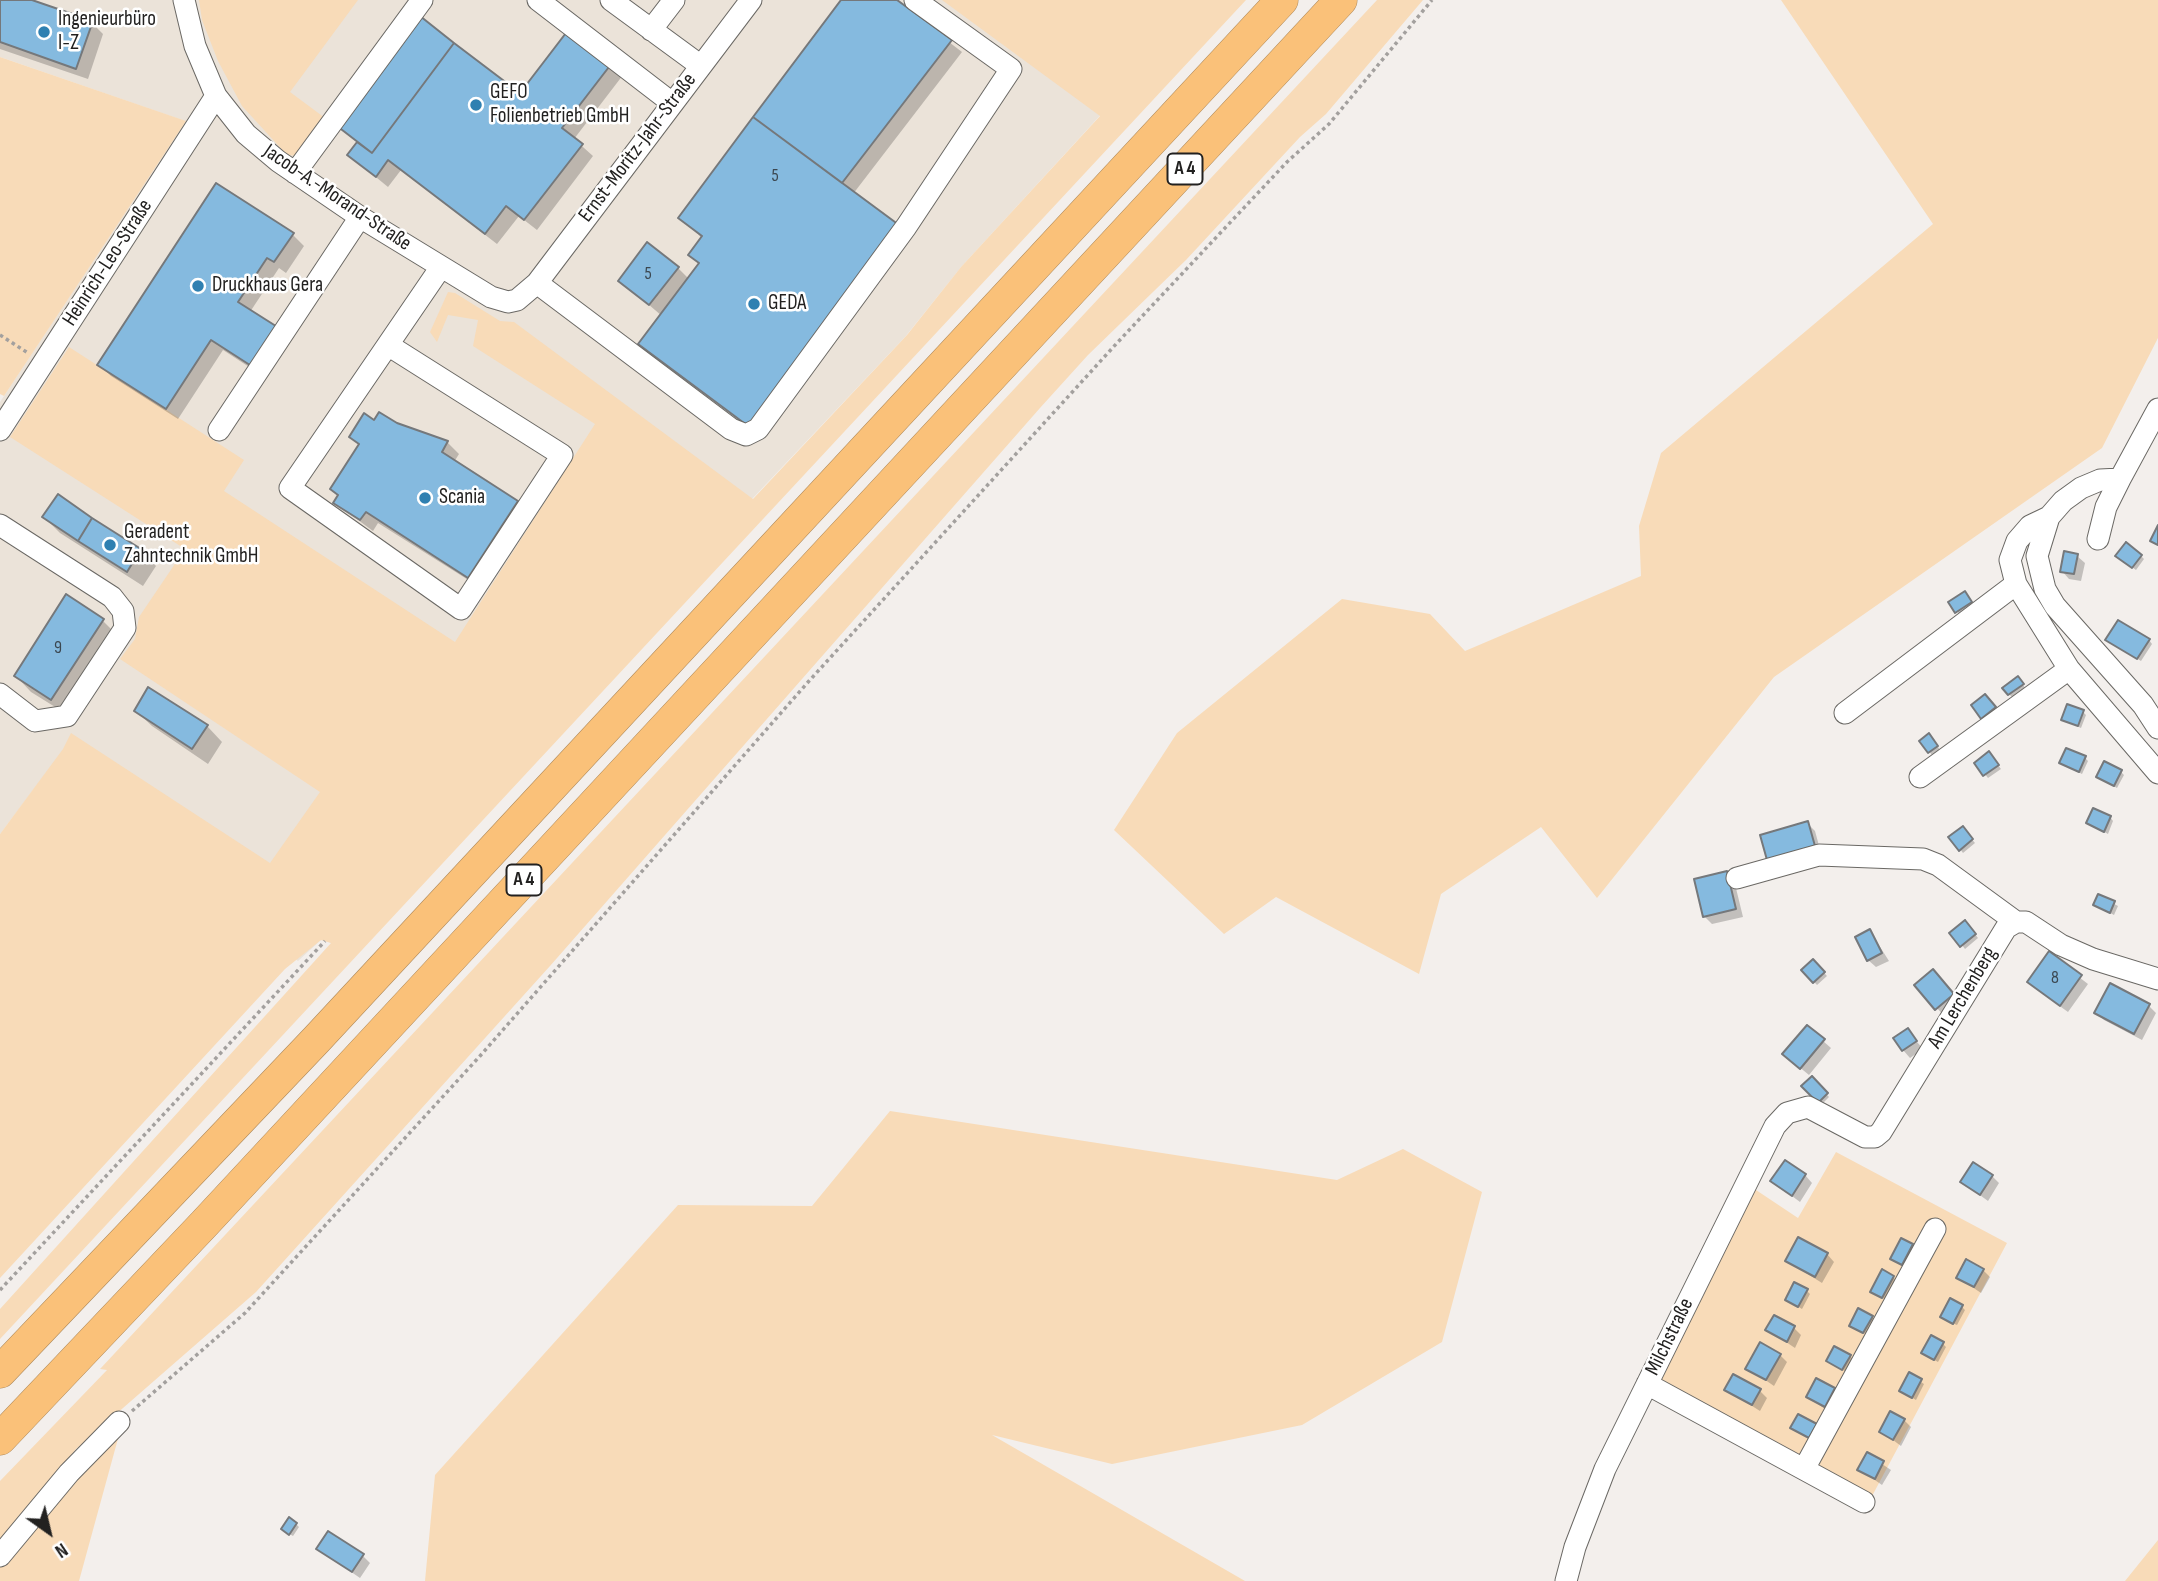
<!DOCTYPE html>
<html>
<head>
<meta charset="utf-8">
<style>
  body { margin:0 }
  #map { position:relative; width:2158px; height:1581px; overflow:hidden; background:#f3efec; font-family:"Sofia Sans Condensed",sans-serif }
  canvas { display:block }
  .north { position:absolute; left:14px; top:1497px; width:70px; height:70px; -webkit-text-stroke:5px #fff; paint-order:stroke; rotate:146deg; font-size:19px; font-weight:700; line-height:28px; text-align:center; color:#222120 }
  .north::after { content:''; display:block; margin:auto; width:24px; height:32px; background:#222120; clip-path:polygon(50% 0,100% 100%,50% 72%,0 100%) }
</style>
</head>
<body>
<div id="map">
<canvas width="2158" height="1581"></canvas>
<div class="north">N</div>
</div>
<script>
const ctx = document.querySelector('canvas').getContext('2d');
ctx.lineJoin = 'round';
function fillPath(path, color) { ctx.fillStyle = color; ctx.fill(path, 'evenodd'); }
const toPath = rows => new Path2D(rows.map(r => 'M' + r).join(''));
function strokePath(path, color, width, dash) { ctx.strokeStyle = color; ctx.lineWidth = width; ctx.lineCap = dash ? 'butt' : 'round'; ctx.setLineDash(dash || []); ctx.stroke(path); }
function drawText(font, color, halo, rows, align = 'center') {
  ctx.font = font + ' "Sofia Sans Condensed",sans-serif'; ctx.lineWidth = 5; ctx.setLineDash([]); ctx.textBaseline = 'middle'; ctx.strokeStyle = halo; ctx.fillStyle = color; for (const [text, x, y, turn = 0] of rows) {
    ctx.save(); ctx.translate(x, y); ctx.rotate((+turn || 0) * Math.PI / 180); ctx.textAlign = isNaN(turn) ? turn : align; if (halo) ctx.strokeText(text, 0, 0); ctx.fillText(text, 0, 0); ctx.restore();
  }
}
fillPath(toPath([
  [0,0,1206,0,962,266,905,337,752,499,332,943,321,940,298,961,50,768,0,834,0,402,185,121,0,57]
]), '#ebe3d9');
fillPath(toPath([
  [199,0,358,0,290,92,325,118,298,156,287,155,242,106,218,61,202,20],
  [942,0,1246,0,0,1339,0,1309,331,943,321,940,285,969,0,1278,0,834,63,749,71,733,270,863,320,792,120,659,135,639,139,617,185,549,10,437,69,347,244,460,224,491,455,642,595,424,473,346,478,320,448,315,437,342,430,332,448,292,455,293,500,321,514,322,753,499,907,335,961,267,1100,116],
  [1377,0,1423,0,1326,114,1300,137,1186,260,1088,355,1040,408,550,966,256,1292,76,1449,0,1545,0,1481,107,1370,100,1369],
  [1781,0,2158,0,2158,338,2102,448,1774,677,1597,898,1541,827,1441,894,1419,974,1276,897,1224,934,1114,830,1177,733,1342,599,1430,614,1465,651,1641,576,1639,526,1661,453,1933,224],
  [0,57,186,121,4,396,0,394],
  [890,1111,1337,1180,1403,1149,1482,1192,1442,1342,1302,1425,1112,1464,992,1435,1245,1581,425,1581,435,1475,678,1205,812,1206],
  [1836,1152,2007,1243,1871,1498,1659,1384,1753,1188,1798,1218],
  [119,1435,79,1581,0,1581,0,1565,48,1506],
  [2158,1540,2158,1581,2125,1581]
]), '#f8dbb8');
fillPath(toPath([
  [0,0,27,0,92,23,103,34,88,79,0,49],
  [843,0,894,0,962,52,853,194,761,437,640,344,662,316,620,280,678,268,689,279,700,264,690,255,702,238,680,218],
  [569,32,623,75,574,139,593,156,537,230,519,216,497,244,401,170,388,187,349,155,358,143,340,126,520,95],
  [292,234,304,246,286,273,279,268,250,312,266,378,223,350,178,419,111,376,100,365],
  [375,422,396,425,447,442,459,454,454,462,517,502,528,514,481,588,378,523,373,531,335,503,339,497,332,489,360,446,351,437],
  [58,497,140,550,156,566,143,586,60,533,44,517],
  [2077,556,2085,563,2081,581,2069,579,2062,571],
  [2141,556,2144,559,2136,570,2121,559],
  [1968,596,1974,605,1960,615,1957,611],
  [102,620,118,636,68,715,31,692,16,676],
  [2149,640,2152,644,2141,661,2111,643],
  [2021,682,2025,688,2012,697,2009,694],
  [136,711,207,726,222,742,208,764,152,726],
  [2083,712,2086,715,2081,728,2063,720],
  [1932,738,1940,750,1932,755,1921,741],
  [1992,757,2001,769,1988,778,1976,763],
  [2084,757,2088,761,2082,774,2061,763],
  [2121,772,2124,775,2117,788,2098,777],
  [2110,817,2113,821,2108,834,2088,823],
  [1807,823,1815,831,1821,853,1762,836],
  [1962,828,1975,843,1963,853,1960,849],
  [1696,880,1734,880,1743,917,1712,924,1705,917],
  [2099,896,2118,906,2114,915,2095,905],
  [1968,925,1978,938,1965,949,1962,945],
  [1870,931,1889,961,1876,967,1868,960],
  [2049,954,2088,984,2068,1012,2036,989],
  [1813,961,1827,976,1817,985,1803,970],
  [1933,971,1960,1003,1944,1016,1917,985],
  [2149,1006,2156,1013,2142,1040,2104,1020,2097,1013],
  [1907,1030,1923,1049,1910,1058,1903,1050],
  [1823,1041,1831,1048,1809,1075,1792,1061],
  [1812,1079,1829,1097,1822,1104,1804,1086],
  [1805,1175,1812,1183,1800,1202,1772,1181],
  [1992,1176,1999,1183,1988,1201,1962,1182],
  [1902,1240,1915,1249,1905,1267,1895,1262],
  [1827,1254,1834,1262,1822,1283,1787,1261],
  [1983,1270,1990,1277,1981,1293,1959,1278],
  [1893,1277,1896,1280,1886,1300,1875,1294],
  [1807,1291,1810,1294,1802,1309,1787,1300],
  [1962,1307,1965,1310,1957,1325,1945,1320],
  [1872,1317,1875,1320,1867,1335,1854,1328],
  [1794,1328,1801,1335,1795,1348,1768,1330],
  [1943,1344,1946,1347,1938,1362,1927,1356],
  [1780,1355,1787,1362,1774,1386,1748,1368],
  [1850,1356,1853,1359,1846,1372,1828,1361],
  [1910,1375,1924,1384,1916,1400,1901,1391],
  [1834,1389,1841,1397,1832,1414,1808,1397],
  [1727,1390,1760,1391,1767,1398,1760,1411],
  [1904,1420,1911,1427,1901,1446,1881,1431],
  [1867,1454,1891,1470,1882,1485,1859,1469],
  [296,1524,299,1527,293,1536,286,1532],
  [318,1549,363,1556,370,1563,360,1578]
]), '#0003');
const building = toPath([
  [0,0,32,0,93,21,76,69,0,42,0,0],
  [841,0,897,0,952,40,842,183,753,117,841,0],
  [420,16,454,43,372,153,337,126,420,16],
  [569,29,612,63,562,128,583,144,524,220,506,206,485,234,388,160,376,177,347,155,357,142,372,153,454,43,520,93,569,29],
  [753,117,899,225,748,426,638,344,699,263,688,255,702,236,678,218,753,117],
  [216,183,294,233,274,262,267,258,238,302,279,328,253,367,211,340,166,409,97,365,216,183],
  [647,242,679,267,649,305,618,281,647,242],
  [379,412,397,423,448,441,442,452,518,501,468,578,366,512,360,520,333,503,338,495,330,489,359,444,349,437,364,413,374,420,379,412],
  [58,494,92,518,78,541,42,517,58,494],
  [92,518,141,549,127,572,78,541,92,518],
  [2158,525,2158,545,2150,541,2158,525],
  [2126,542,2142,555,2132,568,2115,556,2126,542],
  [159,549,171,557,167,563,155,555,159,549],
  [2064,551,2078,554,2074,574,2060,572,2064,551],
  [1965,591,1972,602,1955,613,1948,602,1965,591],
  [66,594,104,619,51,700,14,676,66,594],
  [2118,620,2150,639,2137,659,2105,640,2118,620],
  [2018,676,2024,684,2008,695,2002,688,2018,676],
  [148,687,208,725,192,749,134,711,148,687],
  [1985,694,1996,707,1981,719,1971,705,1985,694],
  [2067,704,2084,710,2078,726,2061,720,2067,704],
  [1929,733,1938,746,1928,753,1919,741,1929,733],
  [2066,748,2086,756,2079,772,2059,763,2066,748],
  [1989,751,1999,765,1983,776,1974,763,1989,751],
  [2104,761,2122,770,2114,786,2096,777,2104,761],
  [2093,808,2111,816,2104,832,2086,823,2093,808],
  [1808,821,1815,846,1767,860,1760,835,1808,821],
  [1963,826,1973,839,1959,851,1948,837,1963,826],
  [1727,871,1736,909,1703,917,1694,879,1727,871],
  [2098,894,2115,901,2110,913,2093,905,2098,894],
  [1965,920,1976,934,1960,947,1949,933,1965,920],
  [1870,929,1882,953,1867,961,1855,937,1870,929],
  [2049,951,2082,975,2060,1006,2027,982,2049,951],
  [1813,959,1825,972,1813,983,1801,970,1813,959],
  [1933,969,1954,994,1935,1010,1914,985,1933,969],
  [2110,983,2150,1004,2134,1034,2094,1013,2110,983],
  [1807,1025,1825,1039,1800,1069,1782,1054,1807,1025],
  [1908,1028,1917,1041,1902,1051,1893,1038,1908,1028],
  [1812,1076,1828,1093,1818,1103,1801,1086,1812,1076],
  [1785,1160,1806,1174,1792,1196,1770,1181,1785,1160],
  [1973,1162,1993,1175,1980,1195,1960,1182,1973,1162],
  [1798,1237,1828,1253,1815,1277,1785,1261,1798,1237],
  [1901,1238,1913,1244,1902,1265,1890,1259,1901,1238],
  [1966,1259,1984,1269,1974,1287,1956,1278,1966,1259],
  [1882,1269,1894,1276,1882,1298,1870,1292,1882,1269],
  [1794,1282,1808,1289,1798,1307,1785,1300,1794,1282],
  [1950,1298,1963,1305,1953,1324,1940,1317,1950,1298],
  [1858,1308,1873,1316,1863,1333,1849,1326,1858,1308],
  [1774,1315,1795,1326,1787,1342,1765,1330,1774,1315],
  [1931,1335,1944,1342,1934,1360,1921,1353,1931,1335],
  [1760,1342,1781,1354,1766,1380,1745,1369,1760,1342],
  [1834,1346,1851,1355,1842,1370,1826,1361,1834,1346],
  [1909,1372,1922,1379,1912,1398,1899,1391,1909,1372],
  [1733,1374,1761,1389,1752,1405,1724,1390,1733,1374],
  [1816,1378,1835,1388,1825,1407,1806,1397,1816,1378],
  [1890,1411,1905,1419,1893,1440,1879,1432,1890,1411],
  [1798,1414,1817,1424,1809,1438,1790,1428,1798,1414],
  [1867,1452,1884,1461,1875,1479,1857,1470,1867,1452],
  [289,1517,297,1523,289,1535,281,1529,289,1517],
  [328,1531,364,1554,352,1572,316,1549,328,1531]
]);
fillPath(building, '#85badf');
strokePath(building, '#75787b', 2);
const minor = toPath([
  [184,0,195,46,216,96,246,134,278,161,360,217,491,297,508,302,517,300,537,283,751,0],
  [538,0,672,103],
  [611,0,701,66],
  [651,30,674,0],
  [295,173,422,0],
  [537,283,731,429,746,435,758,429,906,227,1011,69,915,0],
  [388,345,562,455,461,609,290,488,441,267],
  [2158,409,2120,479,2100,480,2081,488,2063,501,2049,517,2037,556,2045,589,2055,606,2143,705,2158,728],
  [0,430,216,96],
  [219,430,360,217],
  [2049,517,2030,526,2017,541,2010,560,2016,584,2069,669,2158,773],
  [0,525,112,597,123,611,125,628,67,716,35,721,0,694],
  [2098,539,2106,507,2120,479],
  [1845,713,2016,584],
  [1920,777,2069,669],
  [1737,878,1819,855,1923,859,1938,865,2016,922],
  [1647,1384,1864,1502],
  [1804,1469,1935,1229],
  [0,1556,69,1473,119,1422],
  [1566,1581,1575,1547,1605,1469,1775,1126,1787,1113,1808,1107,1865,1137,1875,1137,1881,1132,2006,928,2016,922,2026,922,2061,945,2093,959,2158,979]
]);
const highway = toPath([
  [0,1372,316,1040,1282,0],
  [0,1439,204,1224,1341,0]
]);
strokePath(minor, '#6a6864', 23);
strokePath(highway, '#ae895a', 33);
strokePath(toPath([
  [0,335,28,353],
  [0,1290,325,941],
  [132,1411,245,1313,480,1056,809,681,1117,343,1287,162,1329,124,1432,0]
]), '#a3a09e', 3.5, [3.5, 3.5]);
strokePath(minor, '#fff', 21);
strokePath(highway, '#fac179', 32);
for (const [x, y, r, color] of [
  [44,32,7,"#2f80b1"],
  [476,105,7,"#2f80b1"],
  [198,286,7,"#2f80b1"],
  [754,304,7,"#2f80b1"],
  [425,498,7,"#2f80b1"],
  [110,545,7,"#2f80b1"]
]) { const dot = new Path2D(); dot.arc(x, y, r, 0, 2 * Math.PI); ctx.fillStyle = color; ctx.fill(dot); strokePath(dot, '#fff', 2.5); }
drawText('18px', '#3b4750', null, [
  ["5",775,176],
  ["5",648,274],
  ["9",58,648],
  ["8",2055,978]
]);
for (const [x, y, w] of [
  [1185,169,35],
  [524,880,35]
]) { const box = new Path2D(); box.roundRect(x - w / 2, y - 15.5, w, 31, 5); ctx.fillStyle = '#fff'; ctx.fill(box); strokePath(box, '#222120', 2); }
drawText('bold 19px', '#222120', null, [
  ["A 4",1185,169],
  ["A 4",524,880]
]);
drawText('21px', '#222120', '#fff', [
  ["Ingenieurbüro",58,20],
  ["I-Z",58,44],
  ["GEFO",490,93],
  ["Folienbetrieb GmbH",490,117],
  ["Druckhaus Gera",212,286],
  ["GEDA",768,304],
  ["Scania",439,498],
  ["Geradent",124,533],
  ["Zahntechnik GmbH",124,557]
], 'left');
drawText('21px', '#222120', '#fff', [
  ["Ernst-Moritz-Jahr-Straße",638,148,-53],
  ["Jacob-A.-Morand-Straße",337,198,34],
  ["Heinrich-Leo-Straße",108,263,-57],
  ["Am Lerchenberg",1963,998,-59],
  ["Milchstraße",1670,1337,-64]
]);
</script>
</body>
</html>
